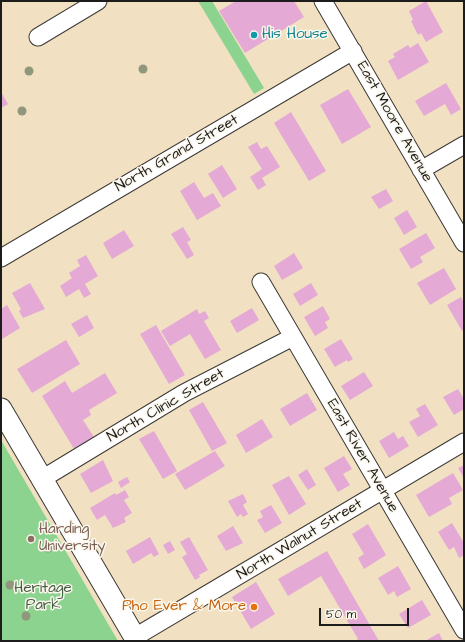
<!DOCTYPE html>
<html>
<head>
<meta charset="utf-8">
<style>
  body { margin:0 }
  #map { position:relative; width:465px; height:642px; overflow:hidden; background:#f1e0c1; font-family:"Architects Daughter",sans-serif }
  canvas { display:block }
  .frame { position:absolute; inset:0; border:2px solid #1c1c1c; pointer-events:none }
  .scale { position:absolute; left:319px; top:608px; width:90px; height:18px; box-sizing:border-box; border:2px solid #1c1c1c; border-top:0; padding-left:5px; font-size:12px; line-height:14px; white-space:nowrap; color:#1c1c1c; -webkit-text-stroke:3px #fbf7ec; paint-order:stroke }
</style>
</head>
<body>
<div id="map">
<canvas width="465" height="642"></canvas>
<div class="frame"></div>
<div class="scale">50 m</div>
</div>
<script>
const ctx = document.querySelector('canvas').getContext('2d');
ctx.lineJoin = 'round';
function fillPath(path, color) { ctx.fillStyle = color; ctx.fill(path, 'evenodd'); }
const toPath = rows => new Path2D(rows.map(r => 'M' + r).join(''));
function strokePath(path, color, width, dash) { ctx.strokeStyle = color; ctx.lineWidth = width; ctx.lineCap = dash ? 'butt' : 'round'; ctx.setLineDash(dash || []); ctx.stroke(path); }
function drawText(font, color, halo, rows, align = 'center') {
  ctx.font = font + ' "Architects Daughter",sans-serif'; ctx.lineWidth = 3; ctx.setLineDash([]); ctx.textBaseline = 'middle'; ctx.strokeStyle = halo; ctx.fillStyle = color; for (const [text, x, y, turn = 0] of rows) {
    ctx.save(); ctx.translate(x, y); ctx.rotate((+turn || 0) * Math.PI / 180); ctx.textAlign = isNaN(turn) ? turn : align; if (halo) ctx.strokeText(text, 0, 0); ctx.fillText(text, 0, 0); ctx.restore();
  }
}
fillPath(toPath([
  [198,1,212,1,264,88,254,94],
  [1,440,118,641,1,641]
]), '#8bd38e');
fillPath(toPath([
  [236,1,294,1,304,17,245,53,219,11],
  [426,1,443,32,426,42,421,33,418,35,411,21,413,20,409,11],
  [418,43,429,62,398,80,388,61,395,57,393,54,408,45,410,48],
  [446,83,461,109,451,115,445,104,424,116,415,101],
  [348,89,371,127,342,144,320,105],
  [1,92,8,104,1,108],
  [291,112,326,171,309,181,274,123],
  [257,142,261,149,267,146,280,167,262,178,266,185,258,190,250,177,262,169,248,147],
  [222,165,237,189,223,198,208,174],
  [194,182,204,198,213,193,221,206,197,220,180,191],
  [386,189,393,201,379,209,371,197],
  [407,210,417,227,404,235,394,218],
  [183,227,191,240,187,242,194,255,187,259,171,234],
  [124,230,134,246,112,259,103,243],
  [426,233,435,248,420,257,423,262,411,269,399,249],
  [294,253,303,268,282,280,274,266],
  [86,255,98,276,85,284,91,294,84,298,79,289,66,297,60,286,72,278,69,273,80,266,77,260],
  [444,268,456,289,430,305,417,283],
  [30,283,45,309,23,318,19,311,21,309,12,293],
  [311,283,318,295,300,306,293,294],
  [461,297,464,303,464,329,462,331,447,305],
  [7,305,20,328,2,339,1,309],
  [323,306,330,319,325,322,328,328,315,336,304,317],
  [252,308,259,320,237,333,230,321],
  [197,309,199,314,205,311,209,318,204,321,221,350,205,359,190,334,170,346,161,331],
  [87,315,94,328,79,337,71,324],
  [156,325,185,375,169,384,140,334],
  [341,339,353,359,348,362,347,360,335,367,324,349],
  [66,340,80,364,32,393,17,369],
  [364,372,373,386,350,400,341,386],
  [105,373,117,393,89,410,91,415,83,420,94,437,74,449,42,396,65,381,72,393],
  [458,389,464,399,464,409,454,415,443,397],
  [307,393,317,410,290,426,280,409],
  [203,402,227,443,212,451,189,410],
  [425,404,438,425,418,437,409,422,420,416,416,409],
  [262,419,273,437,246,453,236,435],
  [154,431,177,471,163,479,139,439],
  [394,432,398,439,403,436,409,446,389,458,379,441],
  [215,451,225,466,185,490,175,474],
  [344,456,352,469,343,474,350,485,338,492,324,468],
  [103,460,113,481,91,493,80,474],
  [464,465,464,478,458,468],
  [307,469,316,485,308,490,298,475],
  [453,473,463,490,449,498,452,504,429,517,416,495],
  [289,476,306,504,289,515,272,485],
  [127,477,130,482,121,488,118,482],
  [125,490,129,497,124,500,132,513,124,518,126,522,113,528,105,515,97,520,90,508,115,493,116,495],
  [243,494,247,502,243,505,248,514,243,517,241,514,237,517,228,501],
  [271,505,282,523,265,533,257,520,263,517,260,511],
  [452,523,464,543,464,555,459,558,454,547,449,550,438,532],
  [368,524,386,555,364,569,358,558,364,554,352,534],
  [233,526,243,543,226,551,217,536],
  [150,537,159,554,154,557,151,553,133,564,126,551],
  [189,537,208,570,199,575,200,577,195,580,182,557,187,554,180,542],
  [170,541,175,550,168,554,163,545],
  [327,551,379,641,355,641,358,639,321,576,288,596,278,579],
  [398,566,411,589,397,597,394,591,388,595,378,578],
  [256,582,275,614,251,629,232,597],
  [422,600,431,615,408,628,399,614],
  [439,633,443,641,425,641]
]), '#e4aad5');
const minor = toPath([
  [323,1,464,243],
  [38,37,98,1],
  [421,170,464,145],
  [1,258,353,51],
  [261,282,464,630],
  [42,479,184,393,293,337],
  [135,637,464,442]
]);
const major = toPath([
  [1,409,137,641]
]);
strokePath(minor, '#3c3935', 19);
strokePath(major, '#3c3935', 23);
strokePath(minor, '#fff', 17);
strokePath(major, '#fff', 21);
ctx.fillStyle = '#91977c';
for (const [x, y] of [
  [143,69],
  [29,71],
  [22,111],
  [48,548],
  [10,585],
  [26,616]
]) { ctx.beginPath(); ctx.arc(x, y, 4.5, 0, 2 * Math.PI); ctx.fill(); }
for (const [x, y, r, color] of [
  [254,35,4,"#0f9aa8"],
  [31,539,4,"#8d6e63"],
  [254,607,4,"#e8710a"]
]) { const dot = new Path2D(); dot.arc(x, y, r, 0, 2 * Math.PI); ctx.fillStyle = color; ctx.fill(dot); strokePath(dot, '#fbf7ec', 1.5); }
drawText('15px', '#0d838f', '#fbf7ec', [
  ["His House",262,35]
], 'left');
drawText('15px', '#1c1c1c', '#fbf7ec', [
  ["East Moore Avenue",394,122,60],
  ["North Grand Street",177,154,-30],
  ["North Clinic Street",166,406,-30],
  ["East River Avenue",362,456,60],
  ["North Walnut Street",300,540,-31]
]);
drawText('15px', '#785e54', '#fbf7ec', [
  ["Harding",39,530],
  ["University",39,547]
], 'left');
drawText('15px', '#435c44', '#fbf7ec', [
  ["Heritage",43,589],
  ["Park",43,606]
]);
drawText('15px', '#c56008', '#fbf7ec', [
  ["Pho Ever & More",246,607]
], 'right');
</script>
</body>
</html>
